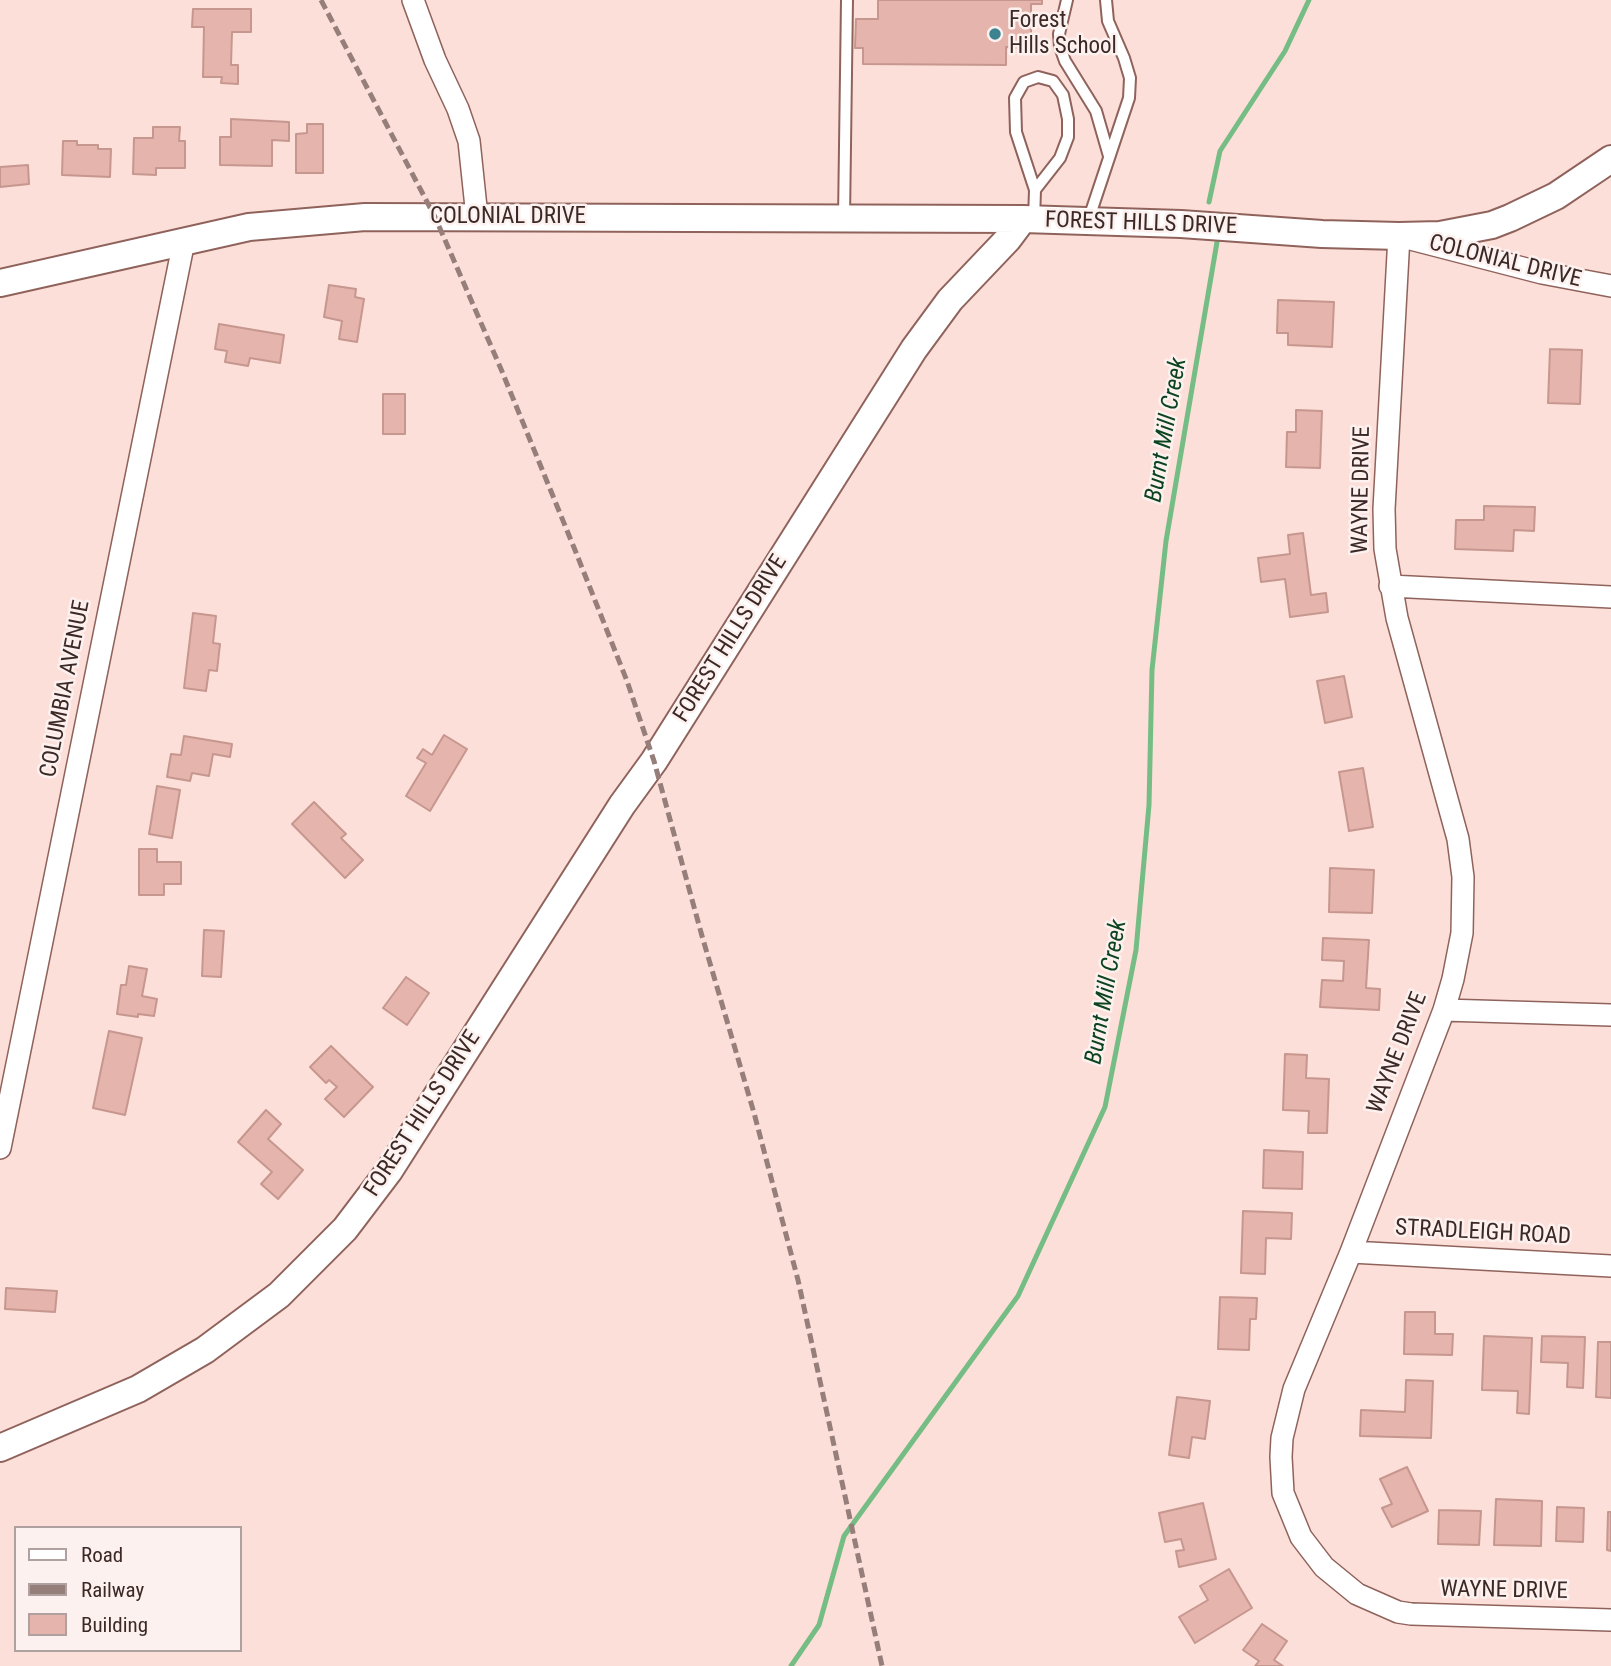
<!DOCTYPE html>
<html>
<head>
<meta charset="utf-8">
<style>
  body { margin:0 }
  #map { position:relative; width:1611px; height:1666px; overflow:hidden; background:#fddfd9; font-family:"Roboto Condensed",sans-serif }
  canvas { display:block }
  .legend { position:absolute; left:14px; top:1526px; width:228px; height:126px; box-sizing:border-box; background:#fcf1ef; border:2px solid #afa19f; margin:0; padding:9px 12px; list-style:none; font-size:21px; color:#3c2926 }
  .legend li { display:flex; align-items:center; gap:14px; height:35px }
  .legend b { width:35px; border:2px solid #afa19f }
</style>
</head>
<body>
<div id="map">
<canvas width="1611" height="1666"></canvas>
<ul class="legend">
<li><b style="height:9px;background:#fff"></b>Road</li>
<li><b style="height:9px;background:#967e7a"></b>Railway</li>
<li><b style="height:19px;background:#e5b4ac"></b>Building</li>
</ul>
</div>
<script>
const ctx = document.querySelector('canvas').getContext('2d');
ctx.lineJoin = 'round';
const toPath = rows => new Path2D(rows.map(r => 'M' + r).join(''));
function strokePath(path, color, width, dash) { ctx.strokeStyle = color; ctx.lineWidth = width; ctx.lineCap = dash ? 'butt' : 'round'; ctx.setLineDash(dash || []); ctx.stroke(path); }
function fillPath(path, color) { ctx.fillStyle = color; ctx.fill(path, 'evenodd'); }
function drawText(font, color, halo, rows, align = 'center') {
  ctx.font = font + ' "Roboto Condensed",sans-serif'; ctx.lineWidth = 5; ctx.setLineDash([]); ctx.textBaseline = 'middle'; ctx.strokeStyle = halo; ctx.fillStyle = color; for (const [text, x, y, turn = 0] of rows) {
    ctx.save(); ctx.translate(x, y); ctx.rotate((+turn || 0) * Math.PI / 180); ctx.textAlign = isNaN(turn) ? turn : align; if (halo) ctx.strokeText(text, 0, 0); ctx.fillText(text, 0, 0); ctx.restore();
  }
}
strokePath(toPath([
  [1209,202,1220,151,1285,51,1309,0],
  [791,1666,819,1625,844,1536,1018,1296,1105,1107,1136,950,1149,805,1152,670,1166,541,1217,242]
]), '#75bd85', 5);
const building = toPath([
  [878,0,1042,0,1042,4,1031,4,1031,48,1006,47,1006,65,863,64,863,48,855,48,856,19,878,19,878,0],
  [193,9,251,9,251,32,232,32,231,65,238,65,238,84,221,83,222,77,203,77,204,27,192,27,193,9],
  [231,119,289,122,289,141,272,140,272,166,220,165,220,137,231,137,231,119],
  [307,124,323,124,323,173,296,173,296,134,307,133,307,124],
  [153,127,180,127,179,141,185,141,185,168,156,168,156,175,133,174,134,138,153,138,153,127],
  [63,141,77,141,77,145,98,145,98,149,111,149,110,177,62,175,63,141],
  [28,165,29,184,0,187,0,167,28,165],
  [329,285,356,289,355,297,364,299,357,342,339,339,342,321,324,317,329,285],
  [1278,300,1334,302,1332,347,1288,345,1288,333,1277,333,1278,300],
  [219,324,284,335,280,363,250,358,248,366,225,362,227,351,215,349,219,324],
  [1550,349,1582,350,1580,404,1548,403,1550,349],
  [383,394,405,394,405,434,383,434,383,394],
  [1296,410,1322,411,1320,468,1286,467,1287,432,1296,432,1296,410],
  [1484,506,1535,507,1534,531,1514,530,1513,551,1455,549,1456,520,1484,520,1484,506],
  [1303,533,1311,595,1326,593,1328,612,1290,617,1285,579,1261,582,1258,558,1290,554,1288,535,1303,533],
  [193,613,216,616,213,643,220,644,217,671,209,670,206,691,184,688,193,613],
  [1344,676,1352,717,1325,723,1317,681,1344,676],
  [444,735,467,749,430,811,406,796,426,763,417,758,423,749,432,755,444,735],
  [184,736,232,744,230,757,213,754,209,776,192,773,190,781,167,777,171,754,181,755,184,736],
  [1363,768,1373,827,1349,831,1339,772,1363,768],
  [157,786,180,790,172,838,149,834,157,786],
  [314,802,346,834,341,838,363,860,345,878,292,824,314,802],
  [139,849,157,849,157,862,181,862,181,884,164,884,164,895,139,895,139,849],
  [1330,868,1374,870,1372,913,1329,912,1330,868],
  [204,930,224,931,221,977,202,976,204,930],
  [1323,938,1369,940,1366,988,1380,989,1379,1010,1320,1007,1322,980,1343,981,1344,961,1322,960,1323,938],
  [129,966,147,969,142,996,157,999,154,1016,138,1014,138,1017,117,1014,121,985,126,985,129,966],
  [406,977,429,993,407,1025,383,1008,406,977],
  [109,1031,142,1038,125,1115,93,1108,109,1031],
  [331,1046,373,1087,344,1117,325,1099,337,1087,329,1080,326,1083,310,1067,331,1046],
  [1285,1054,1307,1055,1306,1078,1329,1079,1327,1133,1308,1133,1309,1111,1283,1110,1285,1054],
  [266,1110,281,1124,268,1139,303,1170,278,1199,261,1184,272,1172,238,1142,266,1110],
  [1264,1150,1303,1152,1302,1189,1263,1188,1264,1150],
  [1243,1211,1292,1213,1291,1239,1266,1238,1265,1274,1241,1273,1243,1211],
  [6,1288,57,1291,55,1312,5,1309,6,1288],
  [1220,1297,1257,1298,1256,1319,1250,1319,1249,1350,1218,1349,1220,1297],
  [1405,1312,1435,1312,1435,1334,1453,1334,1452,1355,1404,1354,1405,1312],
  [1484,1336,1532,1338,1529,1414,1517,1413,1518,1391,1482,1390,1484,1336],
  [1542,1336,1585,1337,1583,1388,1567,1387,1568,1363,1541,1362,1542,1336],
  [1598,1342,1611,1342,1611,1398,1596,1397,1598,1342],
  [1406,1380,1433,1381,1431,1438,1360,1436,1361,1410,1405,1412,1406,1380],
  [1177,1397,1210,1401,1205,1439,1192,1437,1189,1458,1169,1455,1177,1397],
  [1407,1467,1428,1511,1392,1527,1382,1508,1392,1504,1380,1479,1407,1467],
  [1496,1499,1542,1501,1541,1546,1494,1545,1496,1499],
  [1203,1503,1216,1559,1179,1567,1176,1551,1184,1550,1181,1539,1165,1542,1159,1513,1203,1503],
  [1557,1507,1584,1508,1583,1542,1556,1541,1557,1507],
  [1439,1510,1481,1511,1479,1545,1438,1544,1439,1510],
  [1608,1512,1611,1512,1611,1551,1607,1550,1608,1512],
  [1229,1569,1252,1608,1195,1643,1179,1617,1208,1600,1200,1586,1229,1569],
  [1262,1624,1287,1641,1274,1660,1283,1666,1255,1666,1259,1661,1243,1650,1262,1624]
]);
fillPath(building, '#e5b4ac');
strokePath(building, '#c6978f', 2);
const service = toPath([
  [1067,0,1059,34,1060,47,1065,61,1096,111,1109,156],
  [844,219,847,0],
  [1034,220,1035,190,1060,158,1068,137,1068,119,1063,95,1053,81,1038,77,1024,82,1015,98,1016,132,1035,190],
  [1088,221,1129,98,1130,78,1124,58,1108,21,1106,0]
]);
const minor = toPath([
  [413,0,435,60,458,109,469,141,477,217],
  [1611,286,1542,273,1399,236,1384,509,1385,549,1397,618,1458,839,1463,877,1462,933,1453,979,1444,1010,1351,1252,1294,1389,1282,1438,1281,1457,1283,1493,1301,1537,1324,1567,1357,1594,1398,1612,1411,1614,1611,1620],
  [1390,586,1611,597],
  [1444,1010,1611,1015],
  [0,1148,184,241],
  [1351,1252,1611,1266]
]);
const tertiary = toPath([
  [0,283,249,227,365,217,1023,219],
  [0,1448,138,1389,205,1350,279,1295,345,1229,389,1171,622,805,654,761,914,349,950,300,1008,239,1023,219,1181,224,1322,234,1399,236,1440,235,1492,225,1510,218,1556,196,1611,159]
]);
strokePath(service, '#8f635c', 14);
strokePath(minor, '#8f635c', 24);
strokePath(tertiary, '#8f635c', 30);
strokePath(service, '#fff', 10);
strokePath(minor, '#fff', 21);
strokePath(tertiary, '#fff', 26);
strokePath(toPath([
  [321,0,435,217,501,369,575,550,627,681,654,761,702,936,754,1113,798,1280,882,1666]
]), '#967e7a', 5, [10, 5]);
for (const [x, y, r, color] of [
  [995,34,7,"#3d838f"]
]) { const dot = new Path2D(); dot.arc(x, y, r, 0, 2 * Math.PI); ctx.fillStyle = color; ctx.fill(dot); strokePath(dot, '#fcf1ef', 2.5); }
drawText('23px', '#3c2926', '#fcf1ef', [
  ["Forest",1009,21],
  ["Hills School",1009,47]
], 'left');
drawText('23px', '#3c2926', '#fcf1ef', [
  ["COLONIAL DRIVE",508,217],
  ["FOREST HILLS DRIVE",1141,224,2],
  ["COLONIAL DRIVE",1505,262,14],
  ["WAYNE DRIVE",1362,490,-89],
  ["FOREST HILLS DRIVE",731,639,-58],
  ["COLUMBIA AVENUE",66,689,-79],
  ["WAYNE DRIVE",1398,1053,-69],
  ["FOREST HILLS DRIVE",423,1114,-57],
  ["STRADLEIGH ROAD",1483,1233,3],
  ["WAYNE DRIVE",1504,1591,1]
]);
drawText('italic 24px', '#0d4420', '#fcf1ef', [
  ["Burnt Mill Creek",1167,430,-80],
  ["Burnt Mill Creek",1107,992,-80]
]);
</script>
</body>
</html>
